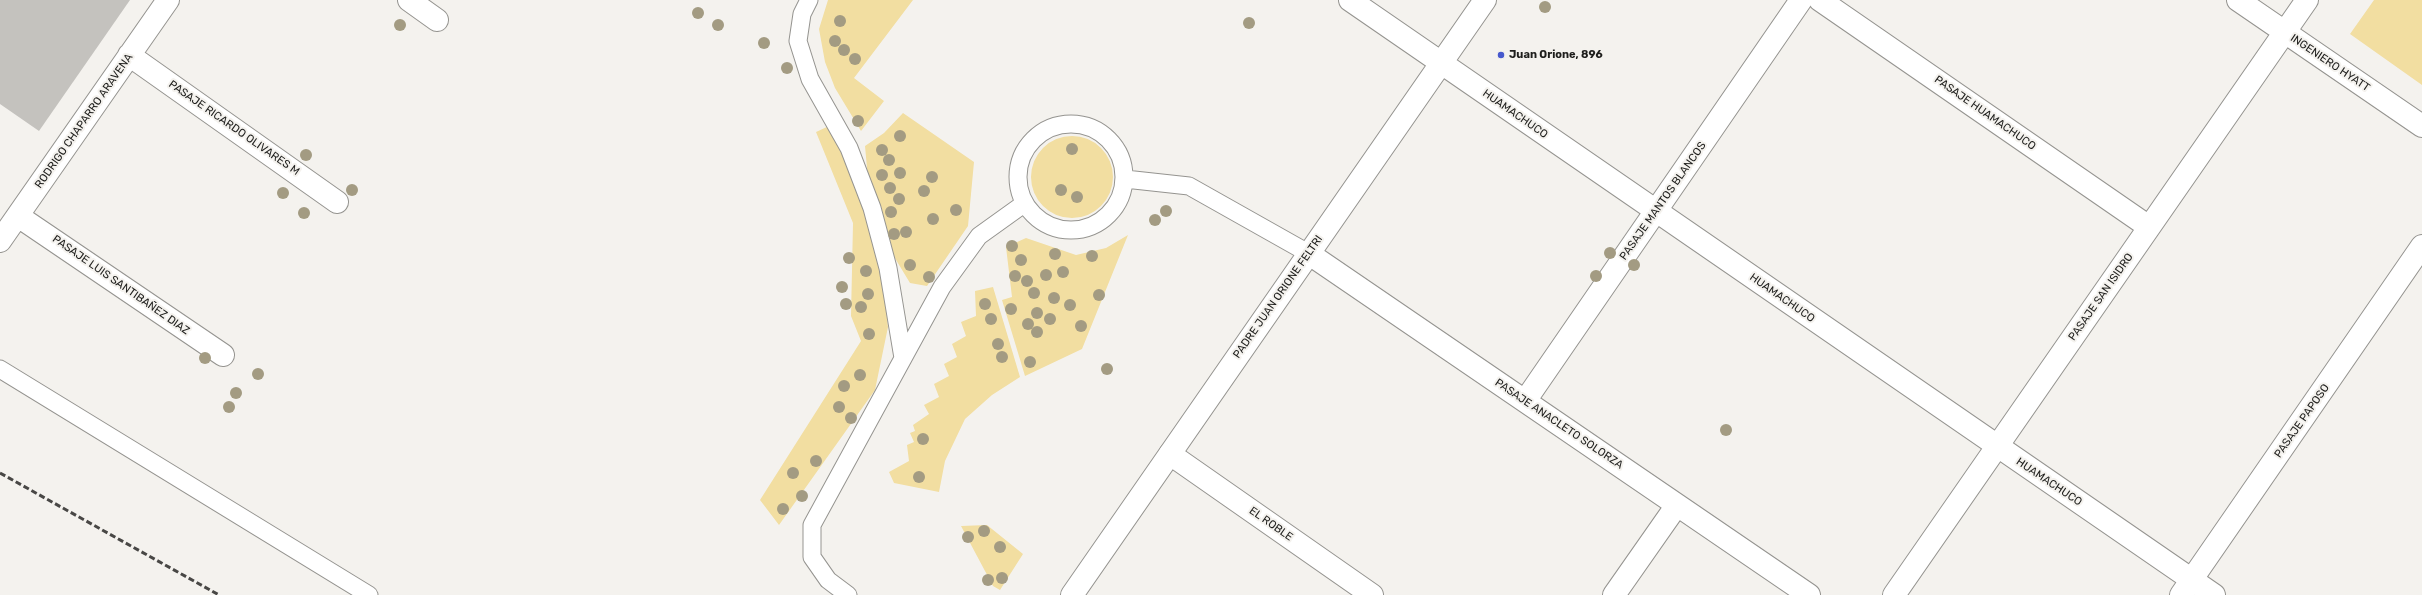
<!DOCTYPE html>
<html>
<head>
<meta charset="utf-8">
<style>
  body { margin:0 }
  canvas { display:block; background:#f4f2ee }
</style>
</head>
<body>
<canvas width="2422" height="595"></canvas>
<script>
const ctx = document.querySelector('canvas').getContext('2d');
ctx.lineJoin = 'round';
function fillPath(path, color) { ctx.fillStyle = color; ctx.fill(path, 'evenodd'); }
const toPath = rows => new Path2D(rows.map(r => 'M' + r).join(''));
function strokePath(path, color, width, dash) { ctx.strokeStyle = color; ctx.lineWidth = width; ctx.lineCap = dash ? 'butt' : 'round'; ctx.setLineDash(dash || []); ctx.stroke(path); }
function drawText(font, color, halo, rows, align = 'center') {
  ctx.font = font + ' Rubik,sans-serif'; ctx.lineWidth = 4; ctx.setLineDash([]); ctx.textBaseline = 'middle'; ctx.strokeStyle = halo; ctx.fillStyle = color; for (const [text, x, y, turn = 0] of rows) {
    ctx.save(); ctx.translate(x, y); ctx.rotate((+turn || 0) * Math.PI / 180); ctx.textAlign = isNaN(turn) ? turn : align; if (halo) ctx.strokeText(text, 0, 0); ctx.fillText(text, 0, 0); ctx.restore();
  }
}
fillPath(toPath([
  [828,0,913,0,854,78,884,101,861,131,835,88,825,62,819,29],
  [2374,0,2422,0,2422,85,2350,34],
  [903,113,974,162,968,226,927,286,910,283,887,245,868,179,865,146,884,133],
  [829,126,850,161,882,271,888,327,875,390,779,525,760,500,861,341,851,316,853,223,816,132],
  '1031 177a41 41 0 1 1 82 0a41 41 0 1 1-82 0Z',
  [1128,235,1082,349,1025,376,1002,300,1012,297,1006,247,1026,238,1076,255,1106,248],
  [993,287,1020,377,992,395,965,419,945,461,939,492,894,483,889,472,909,461,907,445,914,442,910,433,915,431,913,425,929,414,924,405,939,397,934,384,949,376,944,364,957,357,952,344,966,336,961,322,976,316,975,291],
  [987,525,1023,554,1000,590,993,586,961,526]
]), '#f2dea1');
fillPath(toPath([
  [0,0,130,0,39,131,0,104]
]), '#c4c2be');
const service = toPath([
  [809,0,802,14,798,41,810,79,849,148,872,208,888,268,903,358],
  '1018 177a53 53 0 1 1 106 0a53 53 0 1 1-106 0Z',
  [1125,179,1189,186,1308,253],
  [0,369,369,595],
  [848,595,828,580,812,557,812,525,942,287,979,236,1025,203]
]);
const minor = toPath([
  [409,0,437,20],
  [1820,0,2149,227],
  [2238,0,2422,126],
  [129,55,337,202],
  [18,216,223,355],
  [0,241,168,0],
  [1308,253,1809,595],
  [1525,401,1801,0],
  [1170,454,1372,595],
  [1614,595,1677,505],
  [1894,595,2307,0],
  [2181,595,2422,246]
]);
const tertiary = toPath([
  [1350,0,2214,595],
  [1072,595,1485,0]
]);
strokePath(service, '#959490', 19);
strokePath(minor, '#959490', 24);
strokePath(tertiary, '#959490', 24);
strokePath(service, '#fff', 17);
strokePath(minor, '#fff', 22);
strokePath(tertiary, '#fff', 22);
strokePath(toPath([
  [0,473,219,595]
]), '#484745', 3, [6, 3]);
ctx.fillStyle = '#a39b82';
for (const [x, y] of [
  [1545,7],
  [698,13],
  [840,21],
  [1249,23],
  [400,25],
  [718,25],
  [835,41],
  [764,43],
  [844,50],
  [855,59],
  [787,68],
  [858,121],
  [900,136],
  [1072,149],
  [882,150],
  [306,155],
  [889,160],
  [900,173],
  [882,175],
  [932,177],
  [890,188],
  [352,190],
  [1061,190],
  [924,191],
  [283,193],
  [1077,197],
  [899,199],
  [956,210],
  [1166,211],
  [891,212],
  [304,213],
  [933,219],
  [1155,220],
  [906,232],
  [894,234],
  [1012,246],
  [1610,253],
  [1055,254],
  [1092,256],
  [849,258],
  [1021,260],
  [910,265],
  [1634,265],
  [866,271],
  [1063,272],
  [1046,275],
  [1015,276],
  [1596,276],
  [929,277],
  [1027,281],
  [842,287],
  [1034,293],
  [868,294],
  [1099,295],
  [1054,298],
  [846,304],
  [985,304],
  [1070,305],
  [861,307],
  [1011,309],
  [1037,313],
  [991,319],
  [1050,319],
  [1028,324],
  [1081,326],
  [1037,332],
  [869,334],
  [998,344],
  [1002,357],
  [205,358],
  [1030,362],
  [1107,369],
  [258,374],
  [860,375],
  [844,386],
  [236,393],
  [229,407],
  [839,407],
  [851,418],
  [1726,430],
  [923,439],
  [816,461],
  [793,473],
  [919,477],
  [802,496],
  [783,509],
  [984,531],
  [968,537],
  [1000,547],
  [1002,578],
  [988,580]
]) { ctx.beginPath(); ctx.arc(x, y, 6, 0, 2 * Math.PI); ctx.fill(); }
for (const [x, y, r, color] of [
  [1501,55,4,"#4659cd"]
]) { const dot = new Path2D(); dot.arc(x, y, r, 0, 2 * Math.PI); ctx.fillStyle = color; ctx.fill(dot); strokePath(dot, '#f4f2ee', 1.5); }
drawText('bold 11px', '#1e1e1c', '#f4f2ee', [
  ["Juan Orione, 896",1509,55]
], 'left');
drawText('11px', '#1e1e1c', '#f4f2ee', [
  ["INGENIERO HYATT",2330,63,34],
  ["PASAJE HUAMACHUCO",1985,113,35],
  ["HUAMACHUCO",1515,114,35],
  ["RODRIGO CHAPARRO ARAVENA",84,121,-55],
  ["PASAJE RICARDO OLIVARES M",234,128,35],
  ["PASAJE MANTOS BLANCOS",1663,201,-55],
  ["PASAJE LUIS SANTIBAÑEZ DIAZ",121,285,35],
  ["PADRE JUAN ORIONE FELTRI",1278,297,-55],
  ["PASAJE SAN ISIDRO",2101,297,-55],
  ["HUAMACHUCO",1782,298,35],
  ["PASAJE PAPOSO",2302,421,-55],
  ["PASAJE ANACLETO SOLORZA",1559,424,34],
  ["HUAMACHUCO",2049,482,34],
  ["EL ROBLE",1271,524,35]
]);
</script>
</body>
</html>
